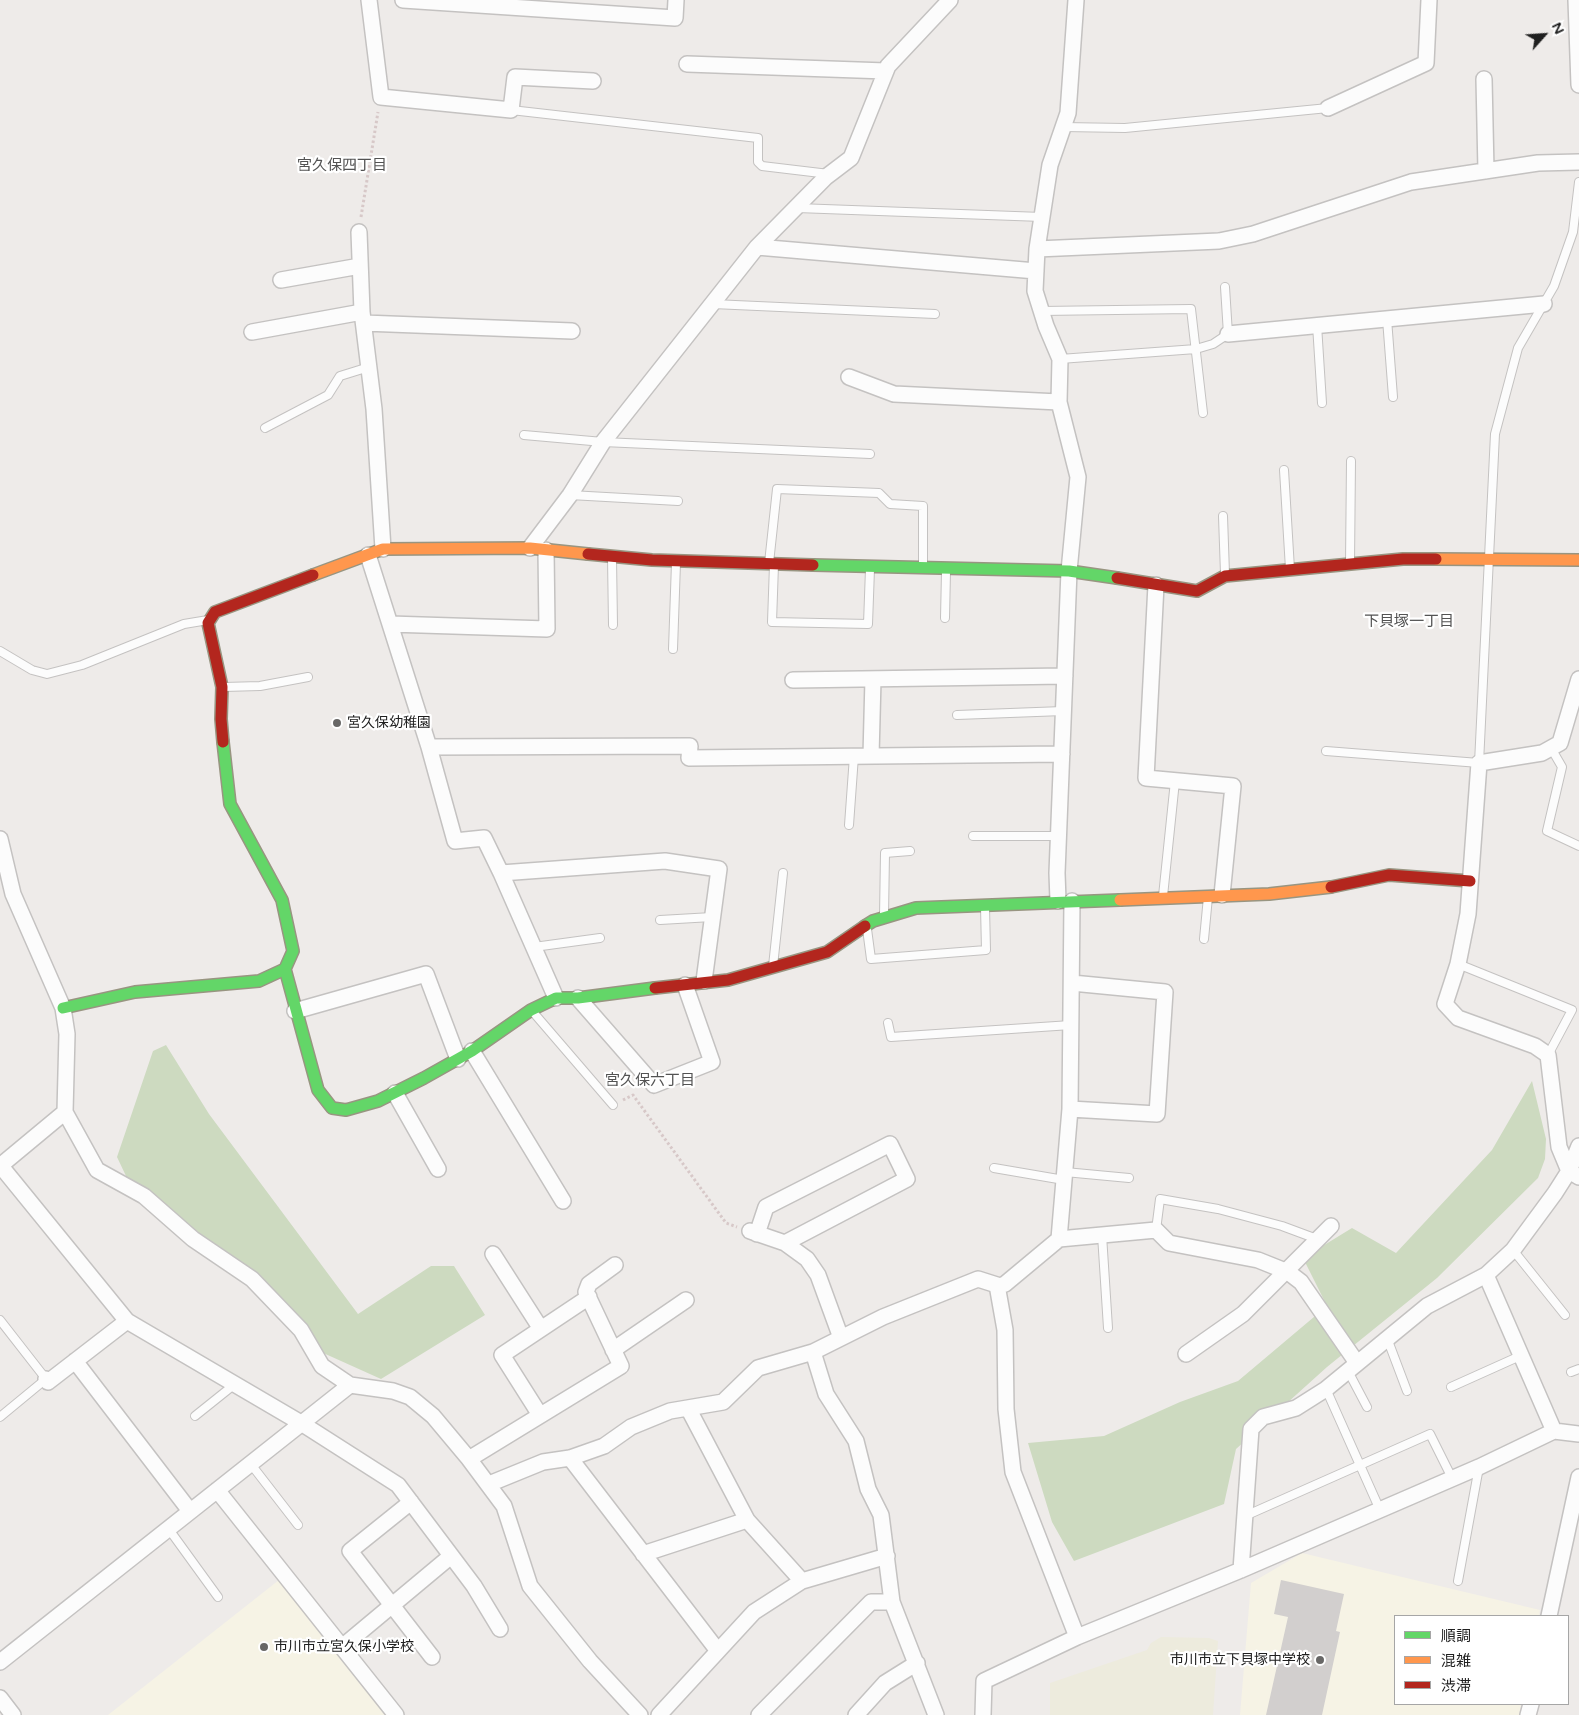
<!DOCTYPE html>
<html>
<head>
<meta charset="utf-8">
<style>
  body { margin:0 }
  #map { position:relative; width:1579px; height:1715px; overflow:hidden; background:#eeebe9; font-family:"Varela Round","Noto Sans JP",sans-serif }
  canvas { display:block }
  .legend { position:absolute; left:1394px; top:1615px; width:175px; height:90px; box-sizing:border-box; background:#fff; border:1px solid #a6a6a6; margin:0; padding:6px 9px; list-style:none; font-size:15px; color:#202020 }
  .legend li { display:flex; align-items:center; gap:10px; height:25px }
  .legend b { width:25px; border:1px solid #a6a6a6 }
  .north { position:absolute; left:1519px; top:10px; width:50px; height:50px; -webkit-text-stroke:4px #fff; paint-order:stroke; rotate:64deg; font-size:14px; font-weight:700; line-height:20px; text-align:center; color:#202020 }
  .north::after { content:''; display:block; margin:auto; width:18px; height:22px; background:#202020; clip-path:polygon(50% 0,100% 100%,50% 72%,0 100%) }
</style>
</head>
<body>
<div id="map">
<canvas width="1579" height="1715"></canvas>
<ul class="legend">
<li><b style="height:6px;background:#63d668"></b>順調</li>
<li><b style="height:6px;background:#ff974d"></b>混雑</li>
<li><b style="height:6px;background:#b3261e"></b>渋滞</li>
</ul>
<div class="north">N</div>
</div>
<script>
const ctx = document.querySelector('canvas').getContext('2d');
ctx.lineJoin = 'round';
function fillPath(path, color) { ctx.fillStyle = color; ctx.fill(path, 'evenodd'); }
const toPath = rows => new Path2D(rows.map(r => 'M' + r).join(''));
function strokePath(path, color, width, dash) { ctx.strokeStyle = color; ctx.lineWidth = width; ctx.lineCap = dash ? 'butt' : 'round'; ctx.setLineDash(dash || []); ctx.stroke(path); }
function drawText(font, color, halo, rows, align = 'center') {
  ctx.font = font + ' "Varela Round","Noto Sans JP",sans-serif'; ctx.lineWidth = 4.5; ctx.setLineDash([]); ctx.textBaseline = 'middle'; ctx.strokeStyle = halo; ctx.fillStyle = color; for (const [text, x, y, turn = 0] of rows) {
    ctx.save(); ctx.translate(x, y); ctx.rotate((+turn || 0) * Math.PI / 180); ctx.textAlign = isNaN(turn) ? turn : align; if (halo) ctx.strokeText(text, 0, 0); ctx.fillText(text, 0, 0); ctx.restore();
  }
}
fillPath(toPath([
  [1302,1553,1540,1610,1539,1616,1395,1616,1395,1704,1521,1704,1519,1715,1240,1715,1251,1583],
  [279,1580,388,1715,108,1715]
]), '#f6f3e5');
fillPath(toPath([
  [1161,1637,1209,1638,1218,1641,1213,1715,1050,1715,1050,1683,1147,1650,1151,1643]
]), '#edebdd');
fillPath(toPath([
  [166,1045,209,1114,358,1314,431,1266,454,1266,485,1315,381,1379,321,1352,293,1313,198,1232,126,1176,117,1157,153,1051],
  [1532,1081,1546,1139,1545,1159,1538,1178,1437,1278,1327,1367,1236,1449,1224,1504,1074,1561,1052,1522,1028,1443,1104,1436,1180,1402,1238,1381,1327,1306,1303,1258,1352,1228,1396,1253,1492,1150]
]), '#cddac0');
fillPath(toPath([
  [1281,1580,1344,1594,1336,1631,1340,1632,1322,1715,1266,1715,1288,1617,1274,1614]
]), '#d2cfce');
const lane = toPath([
  [511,110,758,138,758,162,762,166,829,174],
  [1063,127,1125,128,1328,108],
  [797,208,1042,217],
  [713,304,935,314],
  [1041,311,1191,309,1203,413],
  [1387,319,1393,397],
  [1317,325,1322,403],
  [1060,359,1196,349,1213,344,1228,334,1225,287],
  [265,428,328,395,340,376,369,367],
  [524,435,603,442,870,454],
  [1284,470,1290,569],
  [570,495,678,501],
  [1223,516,1225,574],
  [612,558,613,625],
  [769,563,777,489,879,493,890,504,923,506,923,567],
  [1350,563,1351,461],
  [774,565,772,622,868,624,870,569],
  [945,618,946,572],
  [673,649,676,563],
  [0,651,32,670,47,674,82,665,184,624,208,620],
  [224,687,260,686,308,677],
  [957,715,1063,711],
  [1551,748,1562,767,1547,831,1579,846],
  [1326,751,1479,763,1495,434,1518,348,1554,286,1573,232,1579,182],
  [849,825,854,756],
  [973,836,1058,836],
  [1163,896,1175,781],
  [884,916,885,853,910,851],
  [660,920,712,917],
  [867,929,871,959,986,950,985,907],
  [1204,939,1208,897],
  [534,947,600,938],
  [1458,964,1572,1010,1548,1055],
  [773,966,783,873],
  [533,1012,613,1105],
  [888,1023,891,1037,1071,1025],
  [994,1168,1064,1180],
  [1065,1172,1129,1178],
  [1156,1230,1160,1199,1218,1209,1282,1226,1317,1239],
  [1102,1235,1108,1328],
  [1513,1250,1565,1315],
  [0,1320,46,1379,0,1417],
  [1387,1338,1407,1391],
  [1348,1371,1367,1407],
  [1571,1372,1579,1369],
  [1451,1387,1520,1356],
  [1326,1389,1380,1510],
  [195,1416,235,1384],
  [250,1463,298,1525],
  [1245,1516,1430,1434,1452,1478],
  [168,1528,218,1597],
  [1458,1581,1479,1467]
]);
const street = toPath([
  [369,0,381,97,511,110,515,77,593,81],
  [403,0,675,18,676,0],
  [1576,0,1579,85],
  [687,64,886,71],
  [1484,79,1486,171],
  [1328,108,1426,63,1429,0],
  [359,232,362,312],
  [757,247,1036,271],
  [1037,249,1219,241,1253,234,1411,182,1538,163,1579,162],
  [281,280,360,266],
  [364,323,572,331],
  [252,332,362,312,374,409,383,549],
  [1228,334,1544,304],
  [849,377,894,394,1059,402],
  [530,548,570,495,603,442,757,247,826,177,851,158,888,66,950,0],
  [368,555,429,747,455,841,484,838,501,873],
  [1156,585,1146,778,1233,786,1222,895],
  [390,624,547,629,546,550],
  [1579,679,1560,743,1542,753,1479,763,1468,914,1458,964,1445,1004,1458,1018,1535,1046,1548,1055,1559,1147,1569,1171,1579,1177],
  [793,680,1065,676],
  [429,747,690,746,689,758,1062,754],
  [871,756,873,679],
  [0,839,13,894,63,1008,67,1034,65,1112,97,1170,144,1196,193,1239,252,1279,301,1330,322,1366,350,1385,393,1391,410,1397,433,1416,469,1459,504,1506,530,1586,590,1661,640,1715],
  [1058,901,1057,873,1069,571,1078,477,1059,402,1060,359,1046,326,1035,291,1037,249,1050,165,1068,113,1076,0],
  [556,998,501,873,665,861,719,869,704,981],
  [578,998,654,1085,712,1062,685,985],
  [295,1011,426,974,458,1059],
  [472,1051,563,1201],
  [395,1093,438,1169],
  [1070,1109,1157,1114,1165,992,1072,983],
  [0,1165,127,1321,301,1423,398,1485,474,1586,500,1629],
  [0,1166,65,1112],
  [750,1231,785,1243,807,1259,818,1275,841,1338],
  [757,1234,766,1207,890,1144,907,1179,785,1243],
  [1059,1239,1070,1109,1072,901],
  [493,1254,541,1329],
  [1486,1275,1554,1431],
  [997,1285,1005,1330,1006,1409,1013,1472,1077,1637],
  [613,1350,686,1300],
  [813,1352,826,1394,856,1441,868,1489,881,1515,892,1602,936,1715],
  [1186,1354,1243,1314,1331,1226],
  [75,1361,190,1511],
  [46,1379,48,1382,127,1321],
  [688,1408,747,1520,802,1581],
  [540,1415,502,1355,589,1297],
  [570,1458,718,1651],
  [469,1459,621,1366,586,1292,589,1284,615,1265],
  [489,1484,543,1462,570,1458,604,1446,631,1427,670,1411,723,1402,758,1368,813,1352,883,1317,978,1279,1000,1286,1005,1284,1059,1239,1156,1230,1169,1243,1258,1260,1288,1272,1301,1282,1357,1363],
  [217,1490,396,1715],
  [411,1502,350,1551,432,1657],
  [643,1554,747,1520],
  [1241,1570,1251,1429,1263,1417,1296,1408,1326,1389,1427,1306,1486,1275,1513,1250,1555,1193,1569,1171,1579,1146],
  [1549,1616,1579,1477],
  [342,1647,451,1556],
  [0,1662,350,1385],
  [0,1698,13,1715],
  [659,1715,754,1612,802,1581,887,1556],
  [759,1715,871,1602,892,1602],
  [856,1715,885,1683,917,1663],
  [983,1715,984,1681,1077,1637,1241,1570,1479,1467,1554,1431,1579,1434],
  [1528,1715,1531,1704]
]);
const fast = toPath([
  [813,565,1069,571,1117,578],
  [865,926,873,921,916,908,1120,900],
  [285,969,318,1090,332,1108,346,1110,378,1101,424,1078,472,1051,531,1010,556,998,578,998,655,988],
  [63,1008,135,992,259,981,285,969,293,951,282,900,230,804,223,742]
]);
const slow = toPath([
  [1436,559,1579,560],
  [313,575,383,549,530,548,588,554],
  [1120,900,1269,894,1331,887]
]);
const jam = toPath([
  [588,554,652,560,813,565],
  [1117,578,1197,591,1225,576,1403,559,1436,559],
  [223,742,221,719,222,687,208,623,215,612,313,575],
  [1331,887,1389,875,1470,881],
  [655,988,728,980,827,952,865,926]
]);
strokePath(lane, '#c4c2c1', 10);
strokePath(street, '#c4c2c1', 18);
strokePath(fast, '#989581', 14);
strokePath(slow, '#989581', 14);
strokePath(jam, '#989581', 14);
strokePath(toPath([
  [361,217,378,112],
  [623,1100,633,1095,726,1223,737,1227]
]), '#d7c8c8', 3, [2.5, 2.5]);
strokePath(lane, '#fcfcfc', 8);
strokePath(street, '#fcfcfc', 15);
strokePath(fast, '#63d668', 11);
strokePath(slow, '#ff974d', 11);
strokePath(jam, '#b3261e', 11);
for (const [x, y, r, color] of [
  [337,723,5,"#686766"],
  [264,1647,5,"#686766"],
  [1320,1660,5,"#686766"]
]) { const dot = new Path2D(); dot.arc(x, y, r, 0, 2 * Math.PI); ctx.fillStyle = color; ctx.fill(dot); strokePath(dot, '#fff', 2); }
drawText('14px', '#202020', '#fff', [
  ["宮久保幼稚園",347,723],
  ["市川市立宮久保小学校",274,1647],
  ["市川市立下貝塚中学校",1310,1660,"right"]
], 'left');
drawText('15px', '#535353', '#fff', [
  ["宮久保四丁目",342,166],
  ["下貝塚一丁目",1409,622],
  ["宮久保六丁目",650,1081]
]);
</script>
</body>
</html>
